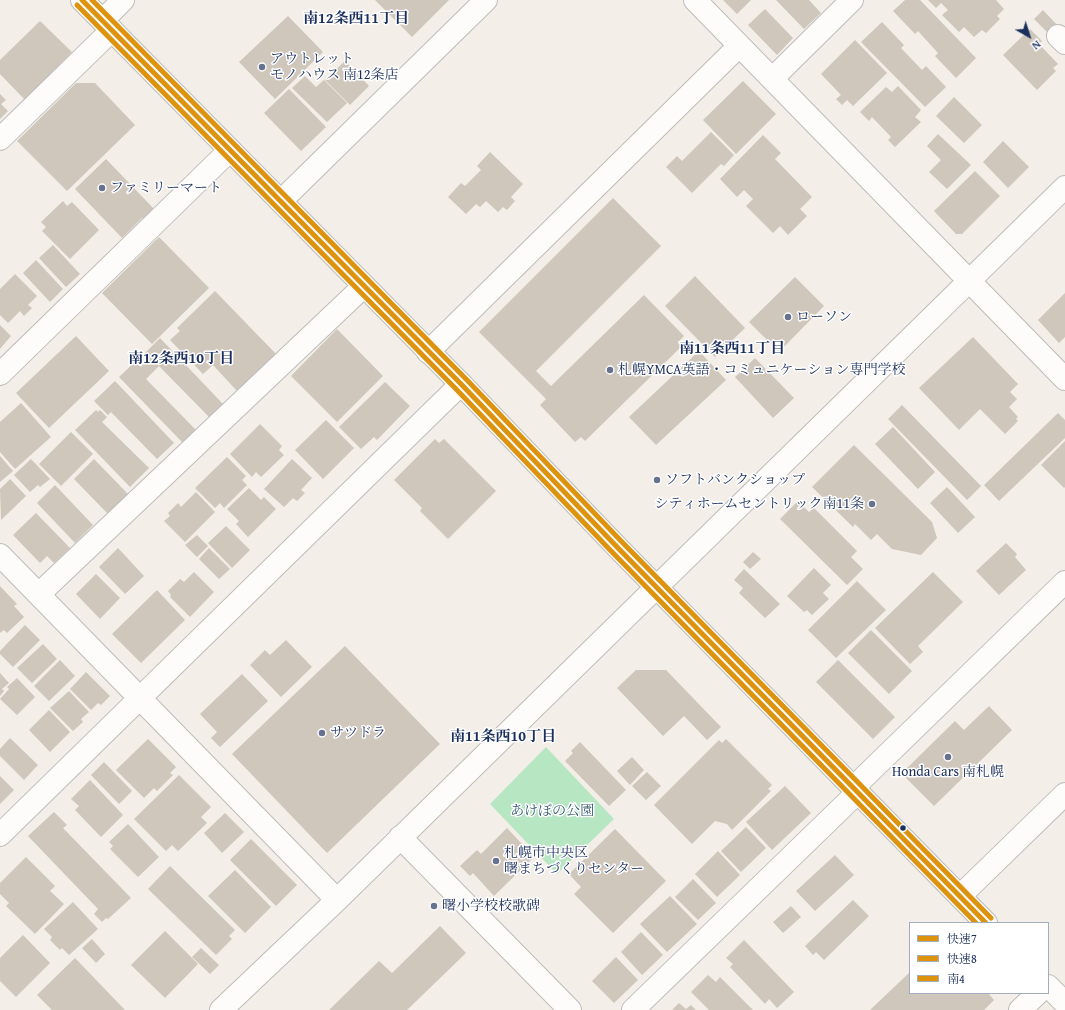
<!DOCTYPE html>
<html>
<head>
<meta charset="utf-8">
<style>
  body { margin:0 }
  #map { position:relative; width:1065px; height:1010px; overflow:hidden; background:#f3eee7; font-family:"Gentium Book Plus","Noto Serif JP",serif }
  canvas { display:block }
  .legend { position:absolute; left:909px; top:922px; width:140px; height:72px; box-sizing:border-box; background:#fff; border:1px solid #a4acbf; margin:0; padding:5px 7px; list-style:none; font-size:12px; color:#1b2f5e }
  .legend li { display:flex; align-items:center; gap:8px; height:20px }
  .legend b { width:20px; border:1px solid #a4acbf }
  .north { position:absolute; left:1009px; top:16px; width:40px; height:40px; -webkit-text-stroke:3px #fff; paint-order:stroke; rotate:141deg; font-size:11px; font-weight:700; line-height:16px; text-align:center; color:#1b2f5e }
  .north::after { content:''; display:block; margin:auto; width:14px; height:18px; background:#1b2f5e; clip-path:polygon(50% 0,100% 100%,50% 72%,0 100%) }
</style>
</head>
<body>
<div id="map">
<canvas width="1065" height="1010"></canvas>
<ul class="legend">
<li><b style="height:5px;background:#dd930e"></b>快速7</li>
<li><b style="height:5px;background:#dd930e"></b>快速8</li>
<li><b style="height:5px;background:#dd930e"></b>南4</li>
</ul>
<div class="north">N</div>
</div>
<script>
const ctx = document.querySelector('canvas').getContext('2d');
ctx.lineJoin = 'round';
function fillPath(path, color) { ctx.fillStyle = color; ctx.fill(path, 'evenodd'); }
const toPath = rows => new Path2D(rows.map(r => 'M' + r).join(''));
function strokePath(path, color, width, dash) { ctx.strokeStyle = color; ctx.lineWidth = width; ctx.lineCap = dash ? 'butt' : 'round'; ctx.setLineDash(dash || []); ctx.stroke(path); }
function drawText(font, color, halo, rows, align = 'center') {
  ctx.font = font + ' "Gentium Book Plus","Noto Serif JP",serif'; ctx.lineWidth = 3; ctx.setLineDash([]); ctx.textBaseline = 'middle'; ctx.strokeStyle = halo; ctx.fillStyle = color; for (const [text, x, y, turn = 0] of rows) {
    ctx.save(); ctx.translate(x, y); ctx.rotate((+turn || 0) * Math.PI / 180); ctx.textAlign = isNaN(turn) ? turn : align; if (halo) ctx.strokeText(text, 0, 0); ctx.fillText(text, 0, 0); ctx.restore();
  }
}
fillPath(toPath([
  [546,747,614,819,557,874,490,804]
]), '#b7e6c2');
fillPath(toPath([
  [375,0,449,0,412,37],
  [723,0,751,0,737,14],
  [776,0,809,0,821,13,804,29],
  [905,0,920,0,976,58,956,78,935,56,938,53,918,31,915,34,893,11],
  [928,0,996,0,1004,9,997,16,1000,19,986,33,982,30,974,37,964,27,959,32,942,15,948,10,941,3,936,8],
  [765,9,793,38,777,55,748,25],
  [1043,10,1060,28,1051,36,1034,19],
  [288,16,323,52,275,99,239,62],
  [40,21,72,52,25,100,0,74,0,60],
  [882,22,904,45,901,48,922,70,926,66,946,87,925,107,861,42],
  [1030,29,1042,41,1039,44,1058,64,1053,68,1056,71,1037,90,1003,55],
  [855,40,887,73,853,106,847,100,842,105,836,99,841,95,821,74],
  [345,61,369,86,350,105,325,80],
  [305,76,316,87,324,80,347,103,327,122,292,88],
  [743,81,776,114,736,154,703,120],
  [76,83,95,83,135,125,67,191,17,141],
  [898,86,921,110,915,117,921,122,895,147,888,140,891,137,872,117,869,121,860,112,886,87,892,92],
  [289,89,326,127,301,151,264,113],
  [0,94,6,100,1,104,8,111,0,119],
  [954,97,982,125,964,143,936,116],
  [711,132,734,155,724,166,721,164,692,193,666,167,677,156,682,161],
  [938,134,971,165,947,189,929,172,941,160,927,146],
  [763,135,781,153,775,159,812,197,800,209,807,216,788,235,780,226,773,233,746,206,753,199,744,190,737,197,720,179],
  [1003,141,1029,167,1008,188,983,162],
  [490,152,523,184,511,197,515,201,507,210,503,207,498,212,486,201,480,207,476,204,466,214,448,197,461,183,465,186,481,170,477,166],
  [106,159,155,210,145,220,142,218,122,238,75,189],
  [975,171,1000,196,962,234,956,234,934,211],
  [613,198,661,246,536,371,551,386,644,295,684,336,678,342,682,346,585,441,581,437,575,442,540,405,546,399,479,332],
  [63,201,67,206,72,202,99,230,70,259,42,231,46,227,41,222],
  [159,237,209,288,152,344,102,293],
  [53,245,80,274,66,287,39,258],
  [36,260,63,289,50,302,23,273],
  [15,274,37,296,28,305,32,308,24,316,20,311,8,323,0,315,0,289],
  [695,276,745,328,715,357,665,306],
  [795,277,824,306,779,352,749,322],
  [215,291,276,354,237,391,213,365,203,374,170,340,180,331,177,328],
  [1065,293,1065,337,1059,343,1038,320],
  [0,325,11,336,0,349],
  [337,329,383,376,337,422,291,376],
  [76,336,109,371,49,428,16,393],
  [973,337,1018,384,1010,392,1017,399,1009,407,1018,417,1016,419,1018,421,1005,434,980,409,959,430,919,388],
  [160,338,223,404,209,417,159,366,146,379,196,430,183,443,119,377,135,362,141,367,148,359,144,354],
  [699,351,726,380,656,445,629,417],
  [755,358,794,398,773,418,735,377],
  [115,381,174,443,157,459,111,412,108,415,94,401],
  [385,382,410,406,377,440,374,437,361,449,339,427],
  [21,403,51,437,15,469,0,452,0,422],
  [902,405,981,486,967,500,888,419],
  [96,410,98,412,100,410,107,417,102,422,149,468,130,487,75,430],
  [1058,413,1065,420,1065,438,999,501,984,485],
  [326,420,354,448,323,479,295,450],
  [260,424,282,446,279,450,284,455,261,477,256,472,252,477,230,454],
  [893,427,935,472,918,489,875,444],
  [71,432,93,454,61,486,39,464],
  [435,439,439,443,444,439,496,491,448,539,420,511,422,508,394,480],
  [1065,441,1065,487,1064,488,1041,465],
  [854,445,932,522,937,538,921,555,892,549,877,534,871,540,855,524,853,527,812,487],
  [0,456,13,471,0,482],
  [227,457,246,476,242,480,247,485,224,508,220,503,215,508,195,488],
  [31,459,50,479,40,487,38,485,30,492,14,475],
  [94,459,128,494,108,514,74,479],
  [292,459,312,478,301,490,305,493,297,501,293,498,284,507,264,489],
  [10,479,26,496,1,520,0,489],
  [55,485,93,525,75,543,37,503],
  [947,487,975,517,958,533,930,503],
  [249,488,261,500,264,497,276,509,248,537,236,524,239,521,227,509],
  [196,492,215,512,185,542,164,521,170,516,168,513,178,503,181,507],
  [798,501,809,512,814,508,857,551,851,557,863,569,847,585,780,519],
  [36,513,70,548,54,563,47,556,40,563,13,535],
  [226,526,250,550,232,568,208,543],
  [197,535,208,546,197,557,185,545],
  [1006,543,1017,554,1015,557,1026,570,999,595,976,571],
  [118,548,144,576,125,594,99,567],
  [209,548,230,569,219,579,199,559],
  [753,552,761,559,750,569,743,562],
  [814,568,831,585,823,593,829,599,812,615,807,610,804,612,787,596],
  [744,569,780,604,765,618,739,593,743,588,734,580],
  [194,572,214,592,190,617,170,597,171,595,168,591,180,579,184,582],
  [933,572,963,602,918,646,923,652,910,664,875,628],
  [96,574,120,598,100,619,76,594],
  [857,581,886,610,836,658,808,630],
  [0,586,17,604,14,606,24,617,7,633,4,630,0,633],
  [157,590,185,620,141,663,112,634],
  [25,625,40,640,13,667,0,654,0,651],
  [871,630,912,671,889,694,848,653],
  [286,640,312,667,281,697,250,665,265,650,270,655],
  [43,644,57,659,32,683,17,668],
  [345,646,440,744,327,853,232,754],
  [60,660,75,676,49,701,34,686],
  [838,660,895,717,873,739,816,682],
  [636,670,666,670,721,727,707,740,684,716,663,736,617,688],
  [86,672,110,696,101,705,98,703,91,710,70,689],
  [0,673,9,683,2,689,4,691,0,696],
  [242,674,268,701,220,747,211,738,217,732,200,714],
  [17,678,35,697,17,715,0,699,9,689,7,687],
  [69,691,89,712,81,719,83,722,73,731,50,708],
  [989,706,1012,730,934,806,906,778,907,768,955,721,964,730],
  [49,710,70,732,50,752,29,730],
  [10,738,38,765,24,780,0,756,0,749],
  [148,739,176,767,170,773,173,775,157,791,154,788,144,798,116,770],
  [726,739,772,785,768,789,771,791,732,830,727,824,715,821,692,844,654,805,719,740,722,743],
  [580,742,626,790,609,806,565,761,573,753,571,751],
  [632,757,644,770,630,785,617,771],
  [104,762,132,791,119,804,91,775],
  [647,772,661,786,646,800,632,786],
  [179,775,211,807,201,817,207,823,178,851,172,845,166,851,134,819],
  [0,776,14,790,0,804],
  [90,780,123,815,101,837,75,810,79,806,71,799],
  [785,786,811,813,772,850,746,822],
  [54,812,67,825,63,828,131,898,108,919,106,918,102,922,94,914,98,909,28,836],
  [225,813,244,832,222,853,204,833],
  [128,824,159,857,138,877,110,849,113,846,109,842],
  [746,827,766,848,741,872,721,851],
  [507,828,534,857,494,896,473,873,470,876,460,866,477,850,481,854],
  [615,829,666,881,613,933,574,894,581,887,569,874],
  [251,839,297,885,276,906,230,860],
  [718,851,740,875,717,897,695,874],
  [835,855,854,875,815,911,796,891],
  [26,857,55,886,50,891,64,904,35,934,6,906,9,903,0,894,0,883],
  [170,866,235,930,229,936,232,939,216,955,148,889],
  [235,870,271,907,245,933,208,896],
  [693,879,716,903,698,920,675,897],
  [670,896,697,924,667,952,640,924],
  [853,900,869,916,824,960,816,952,813,955,805,946],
  [73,902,98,929,69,955,62,948,60,950,50,940,52,937,44,929],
  [791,906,801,917,783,933,773,922],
  [440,926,466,953,407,1010,329,1010,379,961,392,973],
  [165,931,198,964,165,998,131,965],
  [641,932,663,955,642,975,621,952],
  [23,935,50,963,16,997,0,981,0,958],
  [92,939,105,954,96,963,82,948],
  [744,940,794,992,777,1008,769,999,765,1004,730,967,733,964,726,958],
  [201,948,219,965,210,974,192,957],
  [616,957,638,980,614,1003,592,981],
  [75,958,125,1010,52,1010,37,995],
  [910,972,910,993,988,993,994,1000,984,1010,870,1010],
  [708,975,716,982,720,977,753,1010,709,1010,691,992],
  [679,1003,686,1009,691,1005,696,1010,672,1010]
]), '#cfc6bc');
const minor = toPath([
  [695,0,1065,379],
  [103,20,123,0],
  [1058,36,1065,43],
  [772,79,852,0],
  [0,139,112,30],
  [281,201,486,0],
  [428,352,739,46],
  [0,374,230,150],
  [0,555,337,900],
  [39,594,364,286],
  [853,788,1065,582],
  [0,835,461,384],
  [400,837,570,1010],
  [960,896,1065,794],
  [221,1010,337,900,1065,187],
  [633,1010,858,792],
  [1020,1010,1038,993]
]);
const highway = toPath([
  [82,0,461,384,618,548,986,923],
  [1048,986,1065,1003]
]);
strokePath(minor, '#bdbcbc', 24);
strokePath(highway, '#bdbcbc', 24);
strokePath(minor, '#fdfcfb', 22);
strokePath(highway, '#fdfcfb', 22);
strokePath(toPath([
  [82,0,461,384,618,548,986,923]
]), '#dd930e', 5);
strokePath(toPath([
  [77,5,456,389,613,553,976,923]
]), '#dd930e', 5);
strokePath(toPath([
  [92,0,466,379,623,543,991,918]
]), '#dd930e', 5);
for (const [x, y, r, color] of [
  [262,67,4,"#67728e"],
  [102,188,4,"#67728e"],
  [788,317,4,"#67728e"],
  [610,370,4,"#67728e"],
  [657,480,4,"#67728e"],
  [872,504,4,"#67728e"],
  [322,733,4,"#67728e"],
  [948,757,4,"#67728e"],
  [903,828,3.5,"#1b2f5e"],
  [496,861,4,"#67728e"],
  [434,906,4,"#67728e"]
]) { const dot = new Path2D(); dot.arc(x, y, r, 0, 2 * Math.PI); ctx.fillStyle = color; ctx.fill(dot); strokePath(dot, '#fff', 1.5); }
drawText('14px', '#1b2f5e', '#fff', [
  ["アウトレット",270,59],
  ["モノハウス 南12条店",270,75],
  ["ファミリーマート",110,188],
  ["ローソン",796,317],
  ["札幌YMCA英語・コミュニケーション専門学校",618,370],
  ["ソフトバンクショップ",665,480],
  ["シティホームセントリック南11条",864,504,"right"],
  ["サツドラ",330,733],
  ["Honda Cars 南札幌",948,772,"center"],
  ["札幌市中央区",504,853],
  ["曙まちづくりセンター",504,869],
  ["曙小学校校歌碑",442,906]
], 'left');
drawText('14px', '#365b70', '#fff', [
  ["あけぼの公園",552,811]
]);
drawText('bold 15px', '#1b2f5e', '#fff', [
  ["南12条西11丁目",356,19],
  ["南11条西11丁目",732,349],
  ["南12条西10丁目",181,359],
  ["南11条西10丁目",503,737]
]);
</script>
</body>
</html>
